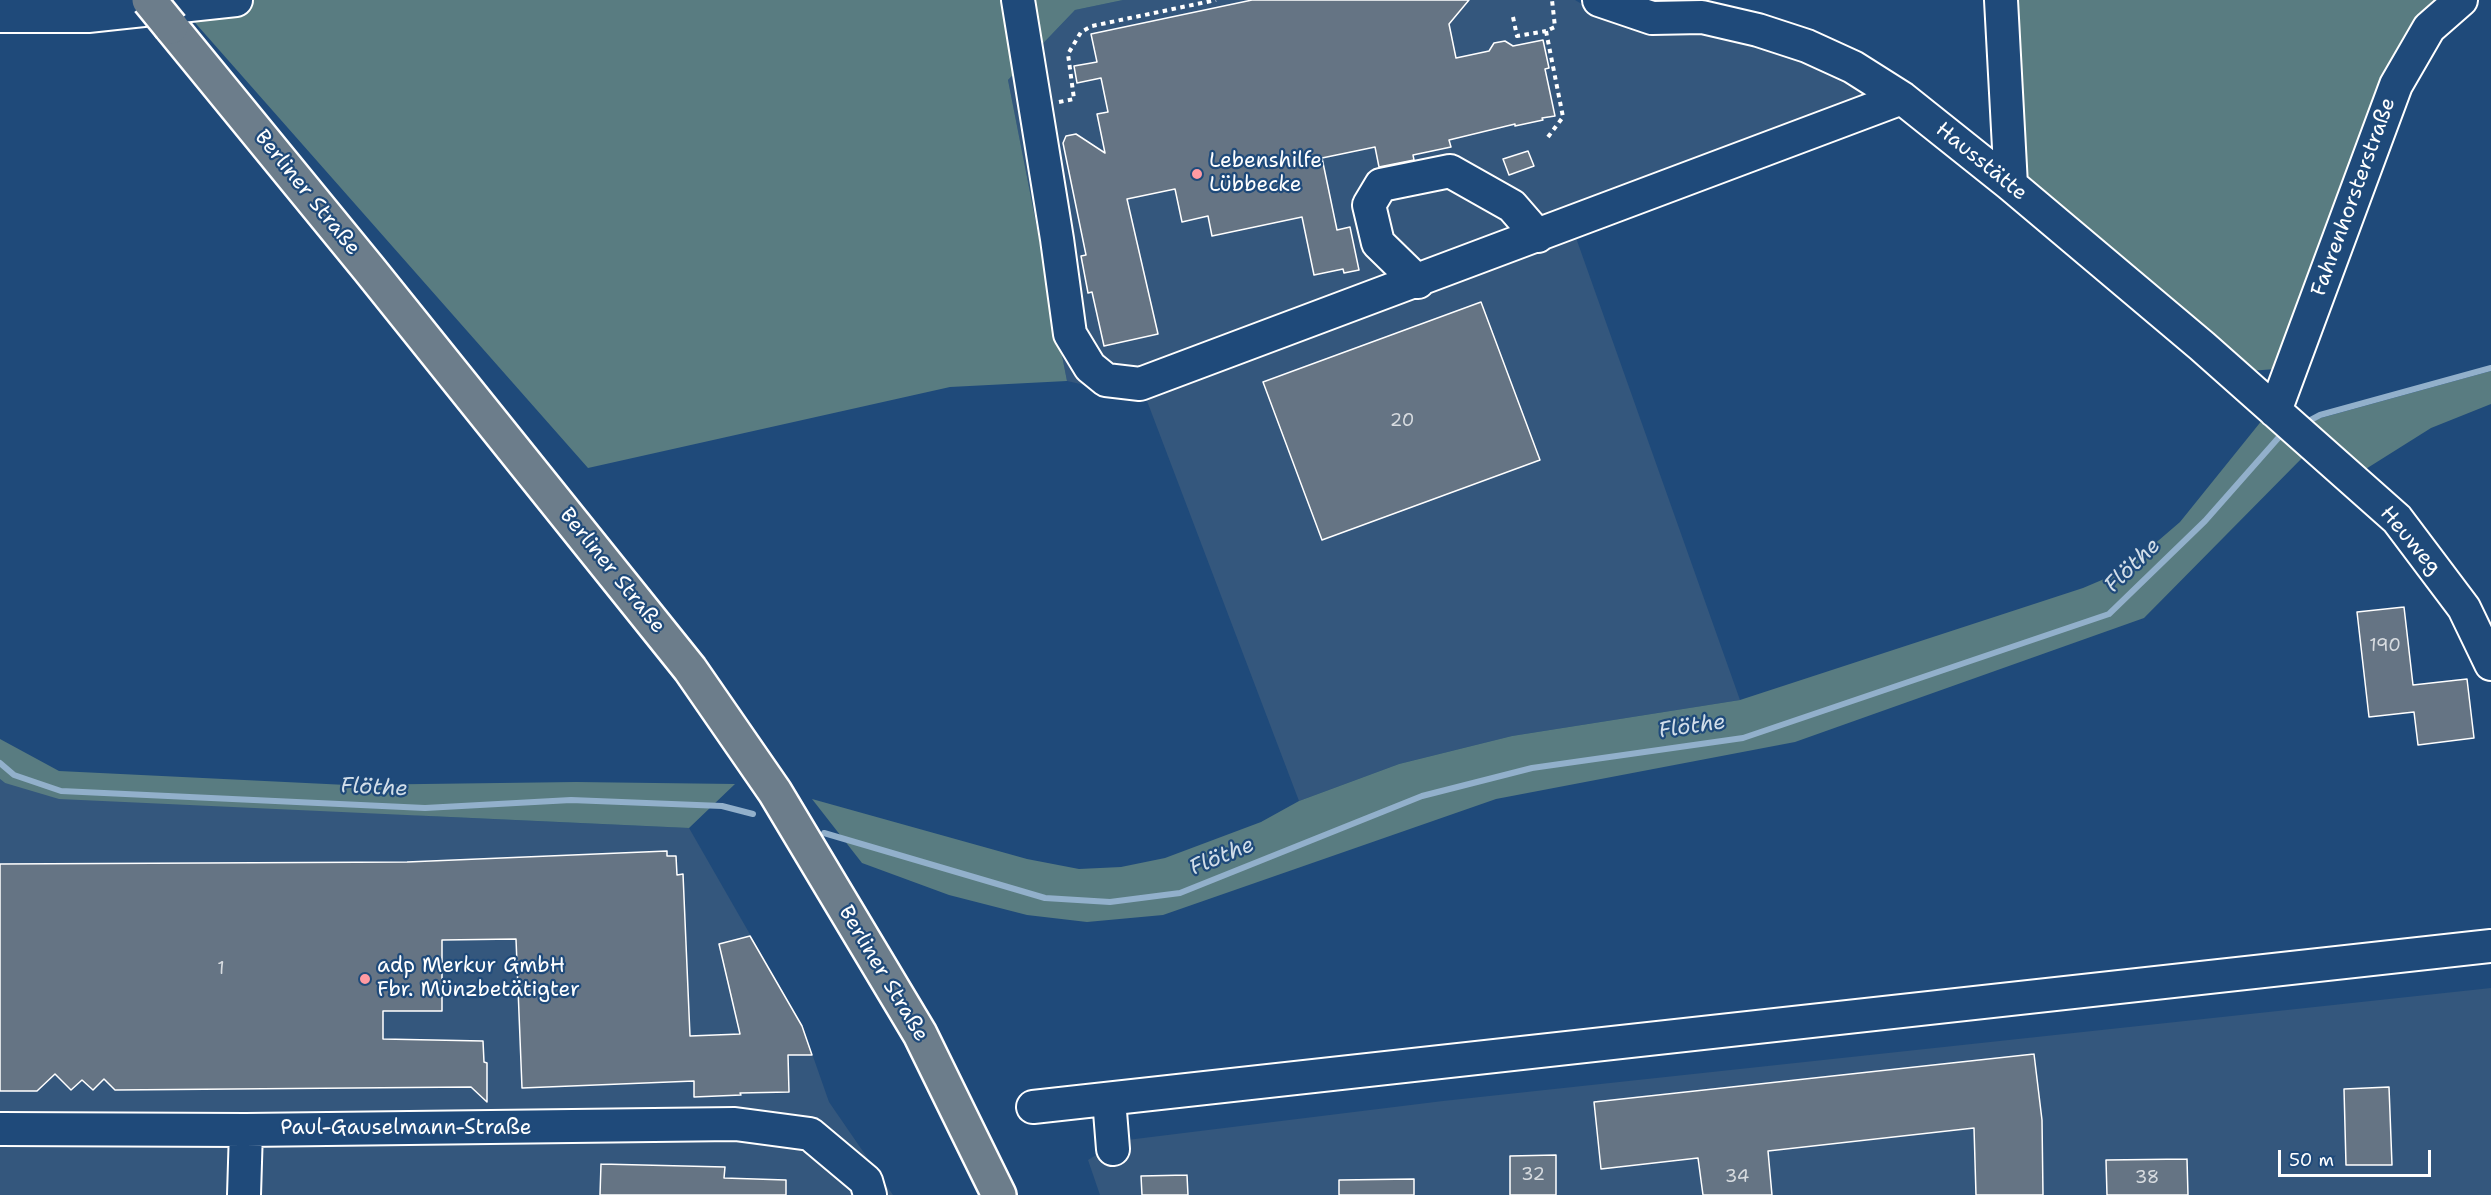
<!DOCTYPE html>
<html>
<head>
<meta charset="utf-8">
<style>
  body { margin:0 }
  #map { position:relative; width:2491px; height:1195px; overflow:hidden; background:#1f4a7a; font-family:"Shantell Sans",sans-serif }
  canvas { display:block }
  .scale { position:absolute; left:2278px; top:1150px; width:153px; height:27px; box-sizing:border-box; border:3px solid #fff; border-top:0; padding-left:8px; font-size:18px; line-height:21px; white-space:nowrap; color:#fff; -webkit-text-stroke:4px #1f4a7a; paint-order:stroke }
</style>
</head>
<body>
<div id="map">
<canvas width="2491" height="1195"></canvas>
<div class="scale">50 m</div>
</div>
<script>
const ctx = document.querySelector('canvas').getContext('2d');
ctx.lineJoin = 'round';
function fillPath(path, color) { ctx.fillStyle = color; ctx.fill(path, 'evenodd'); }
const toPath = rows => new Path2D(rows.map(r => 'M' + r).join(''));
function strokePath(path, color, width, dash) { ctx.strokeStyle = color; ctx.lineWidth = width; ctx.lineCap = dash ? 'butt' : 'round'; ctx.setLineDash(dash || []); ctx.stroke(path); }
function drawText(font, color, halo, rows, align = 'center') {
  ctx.font = font + ' "Shantell Sans",sans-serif'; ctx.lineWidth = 4.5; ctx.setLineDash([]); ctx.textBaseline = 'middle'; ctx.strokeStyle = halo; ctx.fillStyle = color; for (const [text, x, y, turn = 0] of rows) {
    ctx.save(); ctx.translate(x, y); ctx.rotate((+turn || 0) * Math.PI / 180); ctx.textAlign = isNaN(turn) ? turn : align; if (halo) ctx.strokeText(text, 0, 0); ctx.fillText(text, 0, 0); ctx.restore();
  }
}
fillPath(toPath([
  [1123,0,1575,0,1597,13,1716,27,1851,73,1884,122,1575,235,1740,700,1512,736,1399,764,1299,801,1144,393,1112,391,1067,381,1008,80,1075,10],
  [0,779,5,783,428,816,689,828,802,1025,829,1102,893,1195,0,1195],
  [2491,988,2491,1195,1100,1195,1088,1160,1119,1141,1443,1101]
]), '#34577d');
fillPath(toPath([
  [175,0,1123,0,1075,10,1008,80,1067,381,950,387,588,468],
  [2008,0,2444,0,2276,369,2249,371,2026,183],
  [2491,371,2491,404,2431,428,2361,472,2306,425,2321,418],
  [2263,419,2306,454,2144,618,1795,742,1496,799,1163,915,1087,922,1027,915,949,895,862,863,812,799,1027,859,1079,869,1121,867,1165,858,1261,822,1299,801,1399,764,1512,736,1740,700,2083,588,2123,571,2180,522],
  [0,739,59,771,347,785,576,782,735,784,689,828,59,799,5,783,0,779]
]), '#597c81');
strokePath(toPath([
  [2305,423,2320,415,2491,368],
  [0,763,14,775,61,791,425,808,571,800,722,806,753,814],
  [824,833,1045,898,1110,902,1180,893,1422,796,1532,768,1743,738,2109,614,2205,521,2280,436,2285,434]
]), '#92b0cb', 6);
const building = toPath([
  [1252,0,1469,0,1449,24,1456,58,1489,51,1494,43,1505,41,1513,46,1543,40,1549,68,1545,69,1555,116,1542,118,1543,120,1515,126,1515,124,1449,140,1451,147,1413,155,1414,160,1379,167,1375,147,1322,158,1337,230,1350,227,1359,270,1344,273,1343,269,1314,275,1302,217,1212,236,1208,216,1182,222,1175,189,1127,199,1158,334,1104,346,1092,292,1088,293,1081,256,1086,255,1063,143,1066,136,1076,134,1105,153,1097,114,1108,112,1101,78,1077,83,1074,66,1097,62,1091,34,1252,0],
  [1528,151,1534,166,1509,175,1503,159,1528,151],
  [1481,302,1540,460,1322,540,1263,382,1481,302],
  [2404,607,2413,685,2467,679,2474,738,2418,745,2414,712,2369,717,2357,612,2404,607],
  [667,851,667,856,676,856,677,875,683,874,690,1036,740,1034,719,944,750,936,802,1026,812,1055,788,1055,789,1092,740,1093,741,1095,694,1097,694,1081,522,1088,516,939,442,940,442,1011,383,1011,383,1039,483,1041,484,1062,487,1063,487,1102,471,1087,115,1090,104,1079,93,1090,82,1080,71,1090,55,1074,37,1091,0,1091,0,864,407,862,667,851],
  [2034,1054,2042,1120,2043,1195,1976,1195,1974,1128,1768,1151,1772,1195,1703,1195,1698,1158,1601,1169,1594,1102,2034,1054],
  [2389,1087,2392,1165,2346,1165,2344,1089,2389,1087],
  [1556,1155,1556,1195,1510,1195,1510,1156,1556,1155],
  [2187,1159,2188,1195,2107,1195,2106,1160,2187,1159],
  [601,1164,725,1167,724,1178,786,1180,786,1195,600,1195,601,1164],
  [1187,1175,1188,1195,1142,1195,1141,1176,1187,1175],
  [1414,1179,1414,1195,1339,1195,1339,1180,1414,1179]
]);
fillPath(building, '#657484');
strokePath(building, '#fff', 1.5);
const minor = toPath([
  [1018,0,1057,239,1070,334,1090,367,1106,380,1140,384,1902,98],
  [1599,0,1652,18,1702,17,1758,30,1807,46,1853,67,1902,98,2011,185,2202,346,2397,519,2464,608,2491,664],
  [2001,0,2011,185],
  [0,16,88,16,236,0],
  [1418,282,1378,243,1369,205,1381,185,1450,171,1512,206,1538,236],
  [2275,411,2396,85,2429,28,2461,0],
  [1109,1099,1113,1149],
  [1033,1107,2491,946],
  [0,1129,246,1130,735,1124,810,1134,866,1181,870,1195],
  [244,1195,246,1130]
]);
const major = toPath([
  [171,27,369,269,690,669,775,792,920,1034,999,1195]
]);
strokePath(minor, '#fff', 36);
strokePath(major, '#fff', 38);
strokePath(toPath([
  [1513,17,1517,36,1546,31],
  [1059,102,1074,99,1068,54,1081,32,1092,26,1216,0],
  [1548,137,1563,117,1546,31,1555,27,1552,0]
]), '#fff', 4, [4.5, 4.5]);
strokePath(minor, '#1f4a7a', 32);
strokePath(major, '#6c7d8b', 33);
const majorBridge = toPath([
  [149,0,171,27]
]);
strokePath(majorBridge, '#fff', 38, []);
strokePath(majorBridge, '#6c7d8b', 33);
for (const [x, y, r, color] of [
  [1197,174,6,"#ff9aa2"],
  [365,979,6,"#ff9aa2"]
]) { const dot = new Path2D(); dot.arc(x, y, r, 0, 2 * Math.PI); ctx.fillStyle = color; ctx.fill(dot); strokePath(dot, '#1f4a7a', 2); }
drawText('18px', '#d8dce0', null, [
  ["20",1402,421],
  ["190",2385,646],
  ["1",221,969],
  ["32",1533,1175],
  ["34",1737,1177],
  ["38",2147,1178]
]);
drawText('21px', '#fff', '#1f4a7a', [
  ["Lebenshilfe",1209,162],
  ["Lübbecke",1209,186],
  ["adp Merkur GmbH",377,967],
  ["Fbr. Münzbetätigter",377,991]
], 'left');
drawText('21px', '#fff', '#1f4a7a', [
  ["Hausstätte",1981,162,39],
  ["Berliner Straße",307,193,51],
  ["Fahrenhorsterstraße",2354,197,-70],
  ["Heuweg",2410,541,50],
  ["Berliner Straße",612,571,51],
  ["Berliner Straße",883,974,59],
  ["Paul-Gauselmann-Straße",406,1129]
]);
drawText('italic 22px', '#d2dee9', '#1f4a7a', [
  ["Flöthe",2133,566,-44],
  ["Flöthe",1692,727,-8],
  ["Flöthe",374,788,3],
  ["Flöthe",1222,857,-22]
]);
</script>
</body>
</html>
